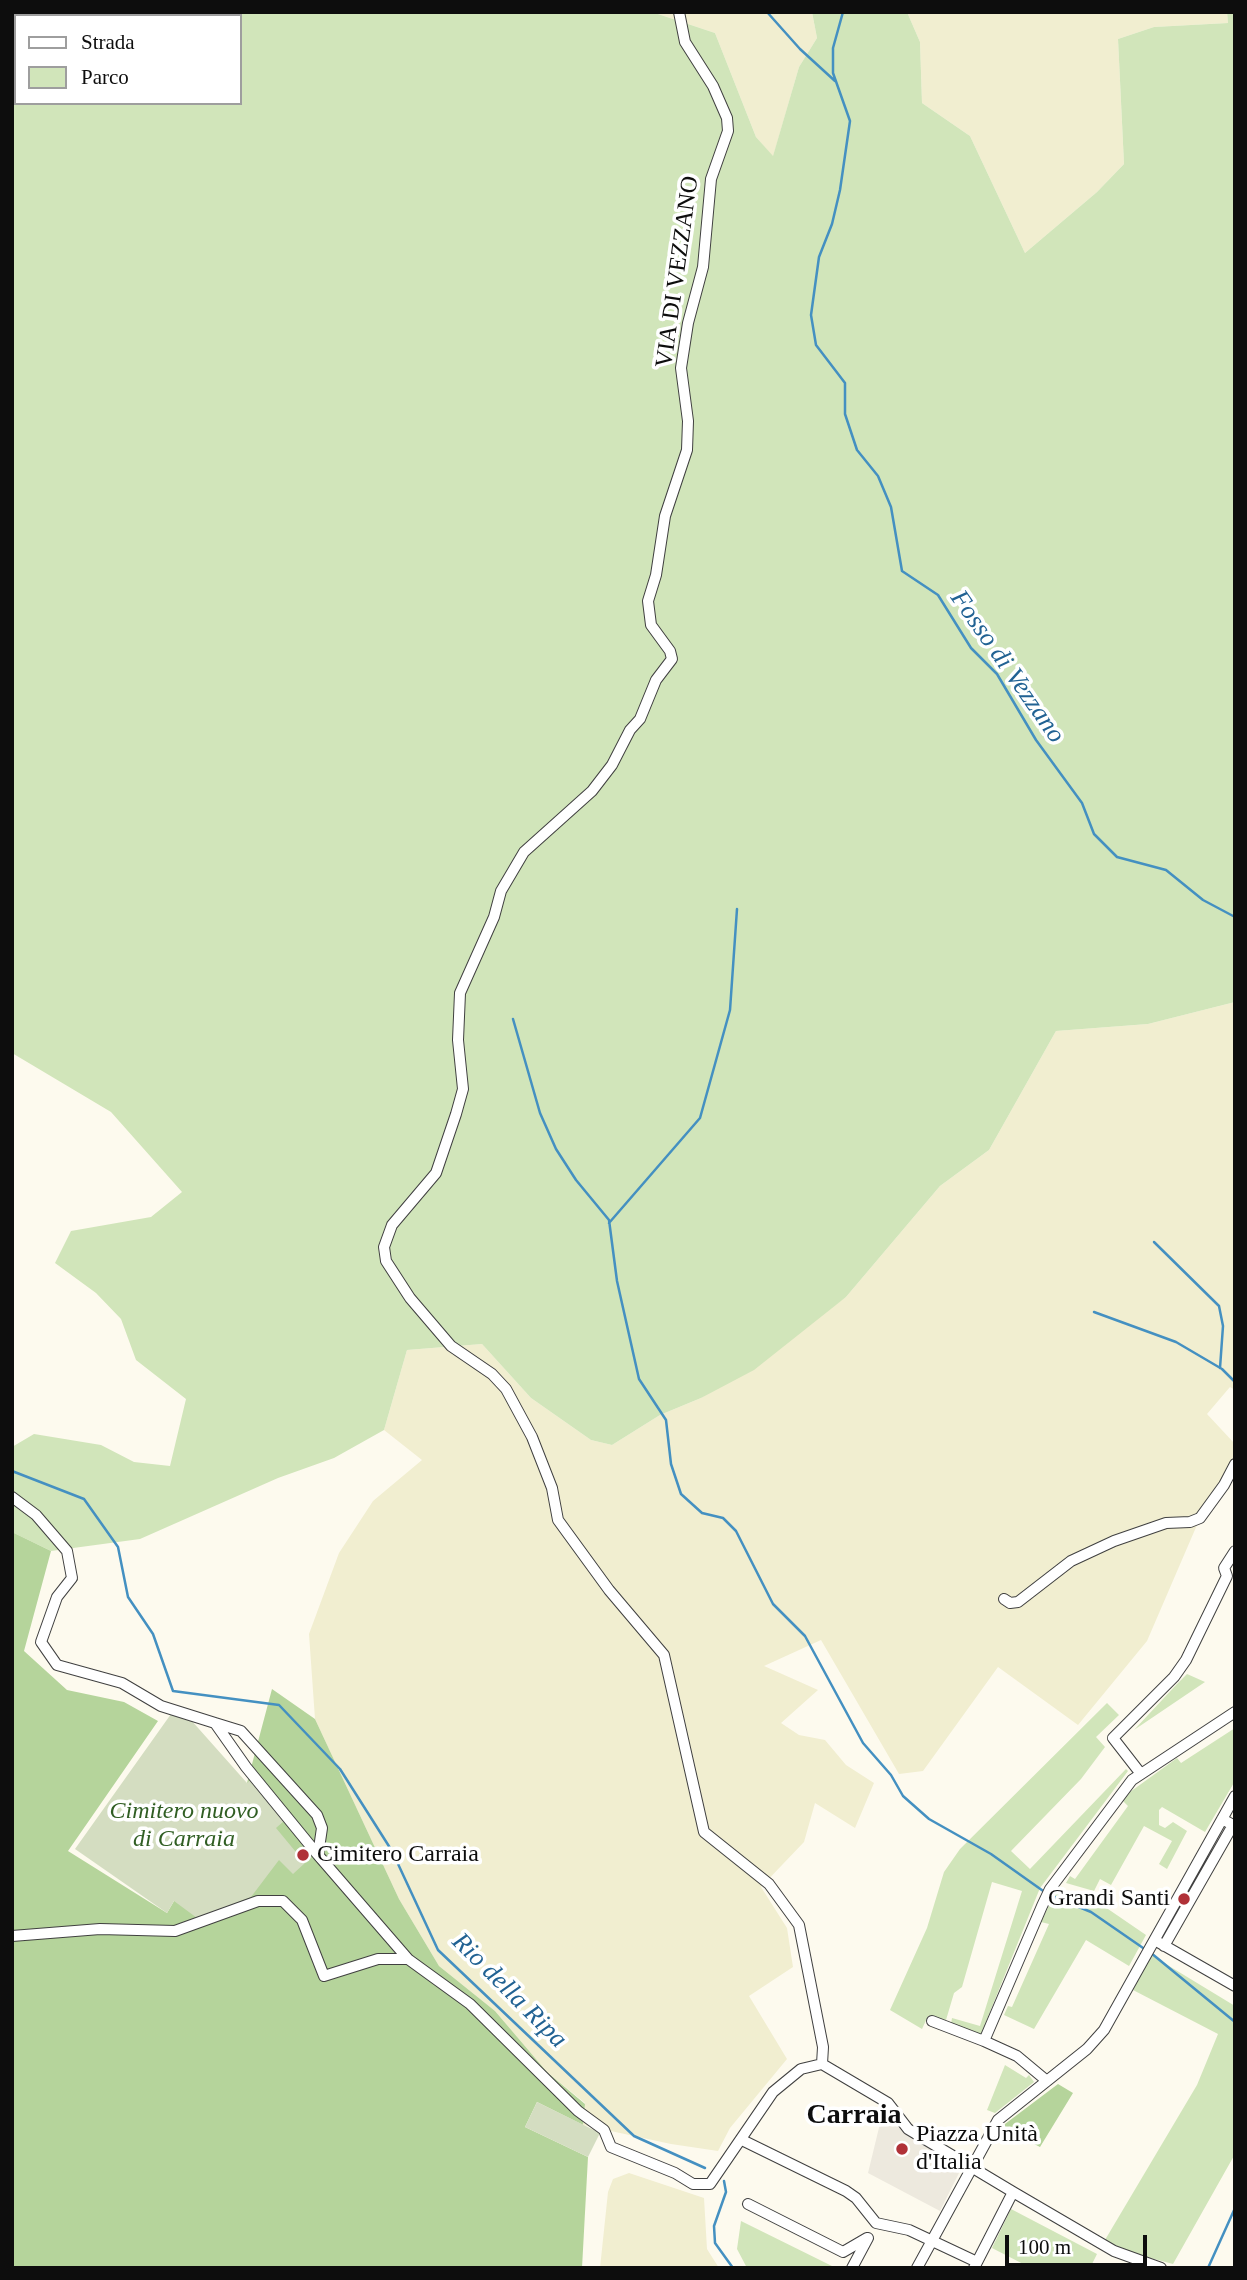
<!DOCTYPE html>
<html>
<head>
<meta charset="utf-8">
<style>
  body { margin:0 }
  #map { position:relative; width:1247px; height:2280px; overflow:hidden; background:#fdfaee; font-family:Georgia,serif }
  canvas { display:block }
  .frame { position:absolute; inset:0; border:14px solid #0d0d0d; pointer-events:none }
  .legend { position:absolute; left:14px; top:14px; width:228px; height:91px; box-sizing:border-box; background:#fff; border:2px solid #9e9e9e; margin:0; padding:9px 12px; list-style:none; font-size:21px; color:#0d0d0d }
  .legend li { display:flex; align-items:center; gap:14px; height:35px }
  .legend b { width:35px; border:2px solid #9e9e9e }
  .scale { position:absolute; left:1005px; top:2235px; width:142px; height:32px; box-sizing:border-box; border:4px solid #0d0d0d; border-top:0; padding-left:9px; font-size:21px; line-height:24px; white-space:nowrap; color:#0d0d0d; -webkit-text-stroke:5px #fff; paint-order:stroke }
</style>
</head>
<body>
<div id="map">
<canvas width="1247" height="2280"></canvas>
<div class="frame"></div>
<ul class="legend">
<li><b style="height:9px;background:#fff"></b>Strada</li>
<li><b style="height:19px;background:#d1e5ba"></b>Parco</li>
</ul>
<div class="scale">100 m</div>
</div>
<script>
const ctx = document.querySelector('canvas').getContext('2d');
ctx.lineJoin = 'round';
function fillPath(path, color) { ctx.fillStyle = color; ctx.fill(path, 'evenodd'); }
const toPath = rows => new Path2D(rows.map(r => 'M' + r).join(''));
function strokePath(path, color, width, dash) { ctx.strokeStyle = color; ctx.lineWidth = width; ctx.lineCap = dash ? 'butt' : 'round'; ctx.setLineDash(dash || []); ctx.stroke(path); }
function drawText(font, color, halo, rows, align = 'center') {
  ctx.font = font + ' Georgia,serif'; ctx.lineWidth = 7; ctx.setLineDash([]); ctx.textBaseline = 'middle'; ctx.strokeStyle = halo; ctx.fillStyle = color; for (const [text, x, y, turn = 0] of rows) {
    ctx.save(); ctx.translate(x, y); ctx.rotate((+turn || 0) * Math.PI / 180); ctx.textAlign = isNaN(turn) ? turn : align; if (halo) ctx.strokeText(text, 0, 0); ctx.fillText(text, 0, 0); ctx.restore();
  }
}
fillPath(toPath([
  [652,12,812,12,817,38,799,67,773,157,756,137,715,33],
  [907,12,1227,12,1228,23,1154,27,1118,39,1124,164,1097,192,1025,253,970,136,922,103,920,42],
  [1235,1002,1235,1390,1230,1387,1207,1414,1235,1444,1235,1455,1200,1518,1147,1641,1078,1725,998,1667,923,1771,899,1774,821,1640,764,1666,818,1690,781,1723,799,1735,825,1740,846,1765,874,1783,855,1828,815,1803,804,1842,761,1887,787,1928,793,1967,749,1996,787,2059,730,2128,718,2151,671,2144,583,2125,585,2103,547,2072,495,2011,439,1966,399,1899,315,1719,309,1634,339,1553,373,1501,422,1460,384,1430,407,1350,482,1344,531,1398,591,1440,612,1445,660,1415,701,1398,846,1297,940,1186,989,1150,1056,1031,1148,1024],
  [629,2173,704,2198,707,2249,719,2268,600,2268,608,2192,613,2179]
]), '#f1eed0');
fillPath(toPath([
  [12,12,652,12,715,33,756,137,773,156,799,67,817,38,812,12,907,12,920,42,922,103,970,136,1025,253,1097,192,1124,164,1118,39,1154,27,1228,23,1227,12,1235,12,1235,1002,1148,1024,1056,1031,989,1150,940,1186,846,1297,754,1370,701,1398,660,1415,612,1445,591,1440,531,1398,482,1344,407,1350,384,1430,334,1458,278,1478,140,1539,51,1551,12,1532,12,1447,34,1434,101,1445,134,1462,170,1466,186,1399,136,1360,121,1319,96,1293,55,1263,71,1231,151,1217,182,1192,111,1112,12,1053],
  [16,16,240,16,240,103,16,103],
  [1187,1674,1205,1682,1134,1730,1177,1684],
  [1107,1703,1119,1715,1096,1737,1105,1747,1081,1779,1011,1851,1030,1869,1126,1769,1128,1771,1040,1888,981,2034,951,2024,952,2018,980,2026,1022,1891,992,1882,962,1987,954,1993,946,2020,928,2016,922,2029,890,2010,927,1928,944,1872,960,1849],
  [1235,1728,1235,1781,1205,1832,1162,1807,1159,1810,1159,1825,1165,1828,1173,1822,1187,1831,1167,1869,1159,1864,1172,1841,1144,1826,1111,1885,1100,1879,1094,1891,1066,1883,1070,1876,1075,1879,1128,1806,1123,1801,1130,1792,1177,1758,1181,1763],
  [1055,1893,1108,1909,1146,1935,1129,1966,1086,1940,1034,2029,1004,2015,1008,2006,1012,2007,1049,1924,1041,1922],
  [1151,1955,1235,2006,1235,2154,1173,2264,1102,2245,1197,2085,1218,2034,1133,1990],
  [1005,2065,1026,2078,1029,2075,1034,2082,995,2113,987,2110],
  [1011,2209,1097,2254,1090,2268,1031,2268,992,2248],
  [741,2221,834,2267,747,2268,737,2249]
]), '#d1e5ba');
fillPath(toPath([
  [12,1532,51,1551,24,1651,67,1690,124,1702,158,1721,68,1851,167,1913,174,1901,285,1820,247,1783,272,1689,315,1719,399,1899,439,1966,495,2011,547,2072,585,2104,583,2125,537,2102,525,2127,588,2157,582,2268,12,2268],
  [1058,2084,1073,2093,1040,2147,1001,2127]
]), '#b5d49b');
fillPath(toPath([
  [171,1714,191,1720,247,1783,250,1780,285,1820,276,1828,305,1863,293,1874,279,1860,251,1897,197,1918,174,1901,167,1913,75,1849],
  [537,2102,600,2133,588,2157,525,2127]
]), '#d4ddc1');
fillPath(toPath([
  [884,2107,902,2131,959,2168,959,2173,940,2211,868,2173]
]), '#ede9de');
strokePath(toPath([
  [767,12,800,49,835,81],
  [843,12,833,48,833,73,850,121,840,190,832,224,819,257,811,315,816,345,845,383,845,414,857,450,878,476,891,507,902,571,938,595,971,648,997,674,1036,740,1082,803,1094,834,1117,857,1166,870,1203,900,1235,917],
  [513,1019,540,1113,556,1149,576,1180,609,1220,617,1281,639,1379,666,1420,671,1464,681,1494,702,1513,723,1518,736,1531,773,1604,805,1636,863,1743,891,1775,903,1796,929,1819,991,1854,1046,1893],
  [609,1223,700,1118,730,1010,737,909],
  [1154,1242,1219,1306,1223,1326,1220,1368],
  [1094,1312,1176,1342,1222,1369,1235,1382],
  [12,1471,84,1499,118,1547,128,1597,153,1634,173,1691,279,1705,340,1769,392,1851,438,1950,634,2136,705,2168],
  [1052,1896,1091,1912,1146,1950],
  [1151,1953,1235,2022],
  [724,2181,726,2192,714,2226,715,2243,733,2268],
  [1208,2268,1235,2208]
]), '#4490c1', 2.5);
const street = toPath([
  [679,12,685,42,713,86,727,118,728,131,711,179,703,267,688,323,681,368,688,421,687,450,665,516,656,575,648,601,651,625,670,651,672,659,656,680,640,719,630,730,612,765,592,791,524,852,501,891,494,917,460,993,458,1040,463,1089,456,1114,436,1173,392,1225,384,1247,386,1261,410,1298,451,1346,492,1374,506,1389,532,1437,552,1488,558,1520,609,1590,664,1655,704,1832,769,1884,799,1925,823,2047,822,2064],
  [12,1497,36,1515,67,1551,72,1578,57,1597,41,1642,57,1665,122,1683,161,1706,215,1723,246,1767,318,1855,408,1959,470,2004,578,2111,604,2130,611,2147,675,2173,693,2184,710,2184,773,2092,801,2069,822,2064],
  [1004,1599,1010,1603,1018,1602,1071,1561,1114,1541,1166,1523,1190,1522,1200,1518,1224,1485,1235,1464],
  [215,1723,241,1731,317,1815,322,1828,318,1855],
  [1141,1774,1113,1738,1174,1677,1186,1660,1227,1576,1224,1568,1235,1551],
  [12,1936,100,1929,175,1931,258,1901,283,1901,302,1920,324,1976,378,1959,408,1959],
  [1158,1942,1235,1986],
  [1164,1946,1233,1825,1222,1819],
  [932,2021,984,2041],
  [822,2064,888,2103,908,2129,1013,2192,1114,2251,1161,2268],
  [1047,2081,1017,2056,984,2041,1042,1906,1050,1889,1132,1780,1235,1712],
  [742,2140,846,2191,856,2198,876,2223,909,2230,977,2262],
  [748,2204,843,2252,867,2238],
  [852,2268,868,2238],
  [917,2268,998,2120,1087,2049,1104,2030,1235,1796],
  [974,2268,1013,2192]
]);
strokePath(street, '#404040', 12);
strokePath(street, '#fff', 10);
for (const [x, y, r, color] of [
  [303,1855,7,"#b03138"],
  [1184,1899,7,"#b03138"],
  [902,2149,7,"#b03138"]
]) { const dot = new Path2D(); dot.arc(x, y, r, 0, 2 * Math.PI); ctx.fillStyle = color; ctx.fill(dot); strokePath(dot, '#fff', 2.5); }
drawText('24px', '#0d0d0d', '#fff', [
  ["VIA DI VEZZANO",678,272,-82]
]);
drawText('italic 24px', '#305e23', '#fff', [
  ["Cimitero nuovo",184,1812],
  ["di Carraia",184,1840]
]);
drawText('24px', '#0d0d0d', '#fff', [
  ["Cimitero Carraia",317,1855],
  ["Grandi Santi",1170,1899,"right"],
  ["Piazza Unità",916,2135],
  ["d'Italia",916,2163]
], 'left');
drawText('italic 26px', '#216293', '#fff', [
  ["Fosso di Vezzano",1007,667,55],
  ["Rio della Ripa",509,1991,45]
]);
drawText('bold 28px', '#0d0d0d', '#fff', [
  ["Carraia",854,2116]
]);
</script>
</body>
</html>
